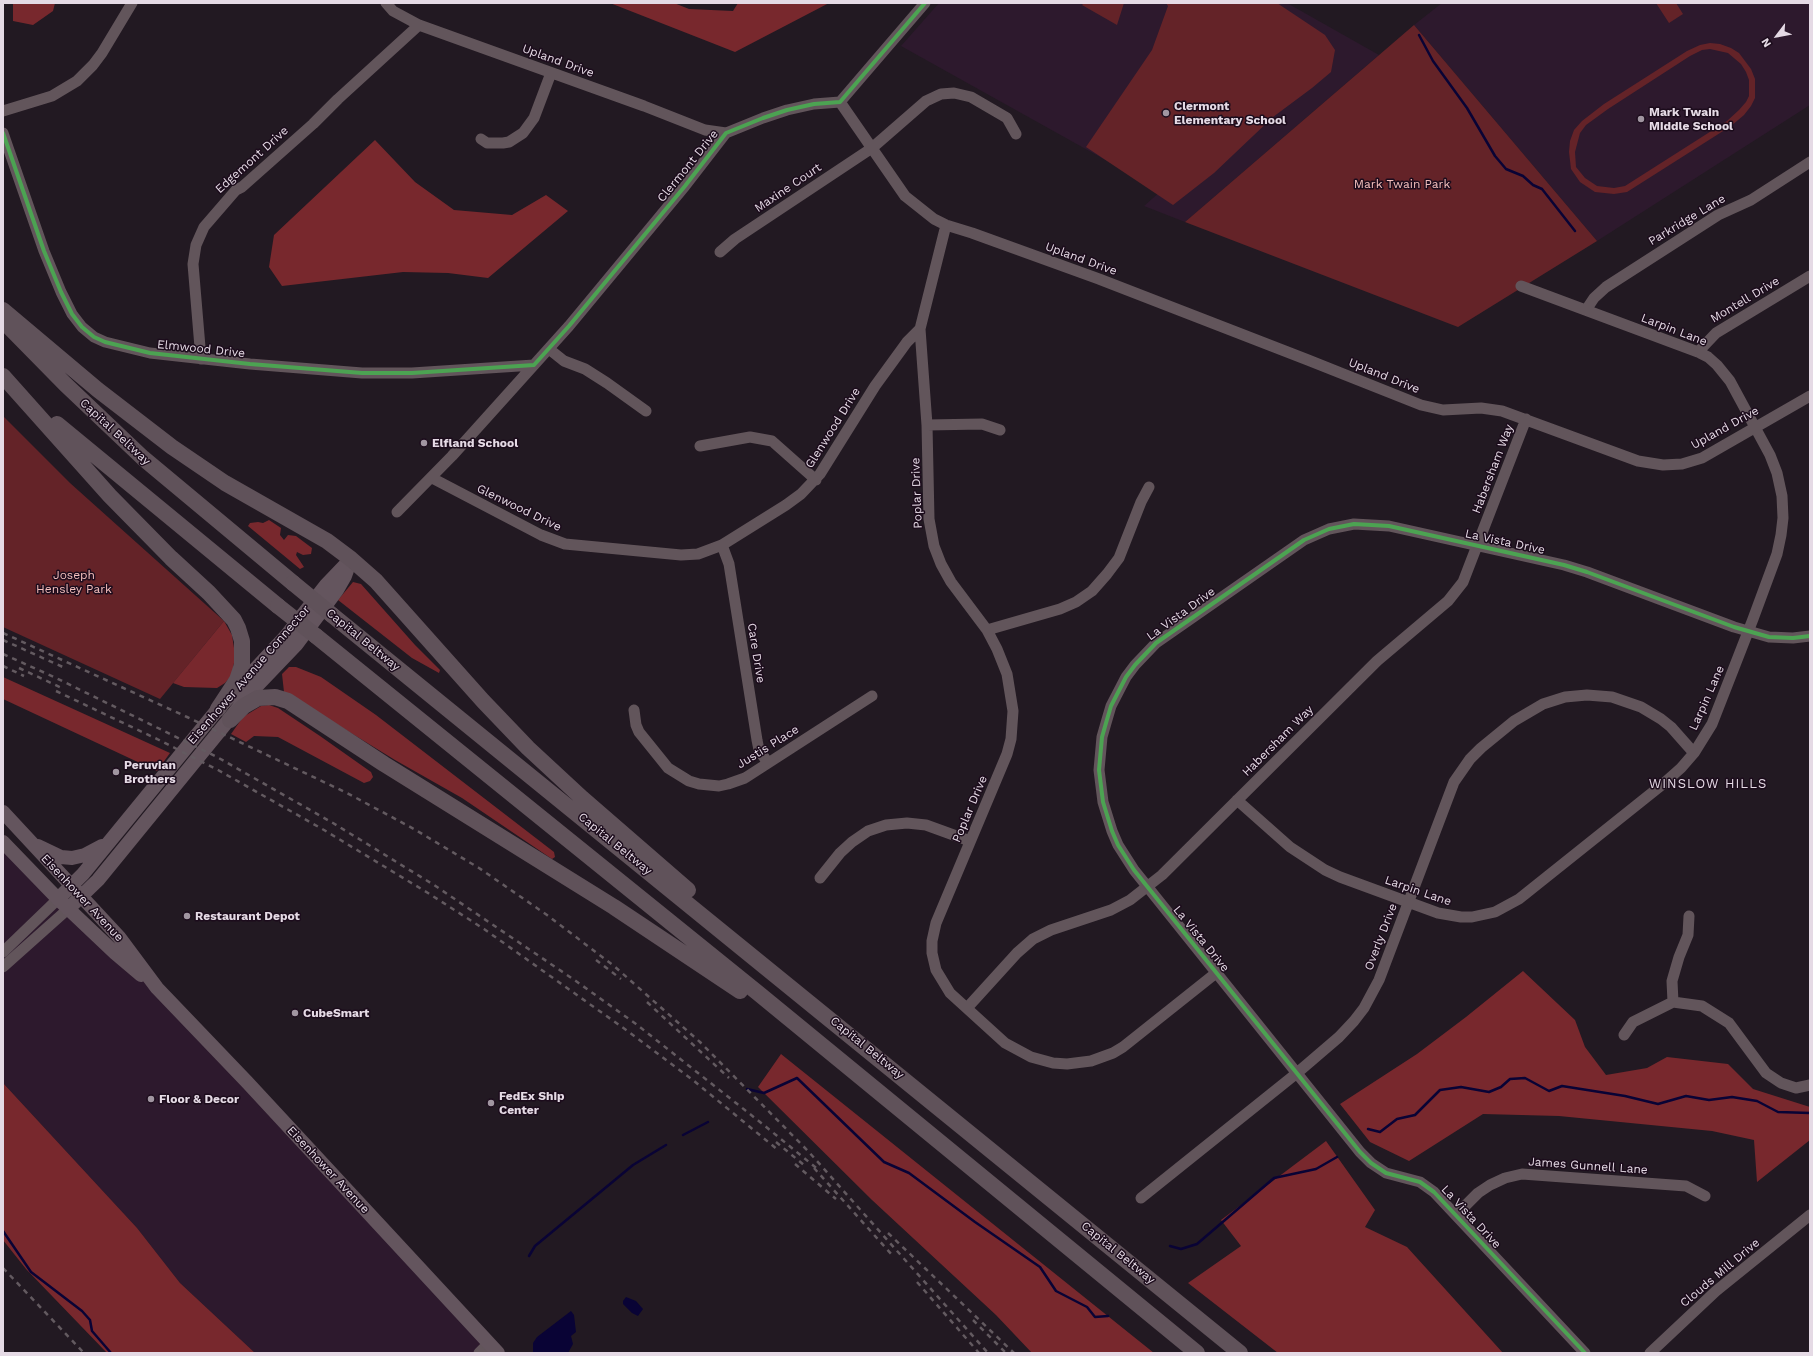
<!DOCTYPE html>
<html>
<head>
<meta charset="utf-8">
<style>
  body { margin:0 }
  #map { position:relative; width:1813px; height:1356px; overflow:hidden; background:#221922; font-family:"Work Sans",sans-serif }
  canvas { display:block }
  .frame { position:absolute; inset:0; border:4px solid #e5dae5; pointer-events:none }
  .north { position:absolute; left:1757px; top:16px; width:40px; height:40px; -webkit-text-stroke:3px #1c0c1c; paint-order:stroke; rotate:238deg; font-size:11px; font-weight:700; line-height:16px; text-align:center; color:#e5dae5 }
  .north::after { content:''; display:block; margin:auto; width:14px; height:18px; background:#e5dae5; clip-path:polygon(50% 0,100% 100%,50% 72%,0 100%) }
</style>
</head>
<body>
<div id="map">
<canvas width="1813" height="1356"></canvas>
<div class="frame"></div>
<div class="north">N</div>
</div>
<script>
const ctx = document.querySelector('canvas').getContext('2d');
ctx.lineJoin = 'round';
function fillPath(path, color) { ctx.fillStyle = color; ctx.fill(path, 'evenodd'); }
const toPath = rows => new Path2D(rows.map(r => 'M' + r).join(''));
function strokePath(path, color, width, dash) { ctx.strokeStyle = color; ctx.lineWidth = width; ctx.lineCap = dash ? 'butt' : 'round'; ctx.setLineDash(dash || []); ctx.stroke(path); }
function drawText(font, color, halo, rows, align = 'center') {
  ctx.font = font + ' "Work Sans",sans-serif'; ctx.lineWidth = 3; ctx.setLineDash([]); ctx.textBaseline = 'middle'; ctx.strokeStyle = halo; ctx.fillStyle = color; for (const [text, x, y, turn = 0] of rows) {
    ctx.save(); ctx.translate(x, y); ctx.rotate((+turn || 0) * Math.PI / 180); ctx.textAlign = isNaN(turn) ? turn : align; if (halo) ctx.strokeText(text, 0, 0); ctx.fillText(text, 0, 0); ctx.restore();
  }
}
fillPath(toPath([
  [939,3,1287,3,1379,55,1185,222,1144,206,1161,191,901,46],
  [1442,3,1810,3,1810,105,1597,241,1414,25],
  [3,841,157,988,499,1353,255,1353,180,1283,137,1228,3,1083]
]), '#2d192d');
fillPath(toPath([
  [1084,3,1124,3,1117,25,1082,5],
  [1166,3,1277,3,1325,35,1335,50,1331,72,1312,88,1273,117,1214,173,1173,205,1086,147,1152,50,1168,6],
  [1656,3,1676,3,1683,14,1669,23],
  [1414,25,1597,241,1458,327,1185,222],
  [1710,43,1720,44,1731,48,1739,53,1751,69,1755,79,1755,98,1751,106,1744,115,1731,126,1627,192,1614,194,1595,192,1580,182,1571,169,1569,152,1570,141,1574,130,1582,121,1604,104,1687,51,1700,45],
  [1710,49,1728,53,1741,64,1746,72,1749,80,1749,96,1746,102,1739,110,1727,121,1625,186,1614,188,1597,186,1585,178,1576,167,1575,152,1580,133,1586,125,1608,109,1690,56,1702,50],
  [3,416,70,483,224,621,160,699,3,627]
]), '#642328');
fillPath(toPath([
  [13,3,55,3,53,11,33,25,13,21],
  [610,3,674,3,689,9,733,11,738,3,829,3,735,52],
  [375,140,415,182,454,210,512,215,546,195,568,211,488,278,448,273,403,272,282,286,269,267,274,235],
  [269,520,281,528,280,535,284,540,288,535,296,536,312,548,311,554,303,555,297,552,296,555,304,567,300,569,248,526,250,523,258,522,263,523],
  [353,582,361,584,415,645,440,670,439,673,412,658,338,600],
  [224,621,232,635,234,648,234,663,232,675,225,683,217,688,184,687,173,683],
  [289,667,296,667,321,677,376,715,554,852,555,857,552,859,462,798,395,760,284,692,282,674],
  [3,677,170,753,157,771,3,699],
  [269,705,278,708,320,736,371,772,373,777,370,781,364,783,278,737,254,736,246,742,231,734,243,717,261,706],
  [1523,971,1575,1020,1585,1047,1606,1075,1647,1068,1667,1057,1728,1064,1753,1089,1810,1107,1810,1140,1757,1182,1754,1140,1712,1131,1559,1116,1483,1114,1409,1161,1370,1142,1340,1104,1417,1054,1466,1017],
  [781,1054,1129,1333,1154,1353,1032,1353,996,1315,872,1200,758,1087],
  [3,1083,137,1228,180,1283,255,1353,107,1353,26,1269,3,1240],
  [1326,1141,1375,1210,1365,1227,1407,1247,1503,1353,1278,1353,1188,1283,1241,1246,1221,1220]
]), '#78282d');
fillPath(toPath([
  [626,1297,636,1301,643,1309,638,1316,632,1313,623,1304,623,1301],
  [571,1311,574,1315,576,1332,571,1336,573,1344,568,1353,533,1353,533,1343,537,1337]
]), '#090335');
strokePath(toPath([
  [1419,35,1433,61,1467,108,1495,156,1506,169,1523,176,1533,185,1542,189,1575,231],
  [747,1089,764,1093,797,1078,884,1162,909,1173,975,1222,1040,1267,1056,1291,1087,1307,1095,1317,1108,1316],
  [1368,1129,1380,1132,1397,1119,1415,1115,1440,1090,1461,1087,1489,1092,1501,1087,1510,1079,1525,1078,1549,1091,1562,1086,1625,1096,1658,1104,1686,1096,1709,1100,1732,1097,1757,1101,1778,1112,1810,1113],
  [683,1135,708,1122],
  [3,1231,31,1272,82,1311,90,1320,92,1331,111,1353],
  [1170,1246,1181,1249,1197,1244,1274,1178,1316,1169,1337,1157],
  [529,1256,535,1246,633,1165,666,1145]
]), '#090335', 2.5);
strokePath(toPath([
  [386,3,393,11,419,25,644,106,705,130,726,133],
  [840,102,905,196,934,219,946,225,972,233,1099,279,1308,360,1421,405,1443,410,1481,408,1502,411,1638,461,1663,465,1682,464,1702,458,1810,396],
  [3,111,52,96,77,81,93,65,102,53,132,3],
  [3,133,44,251,61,292,72,314,82,327,94,337,105,342,150,353,250,364,362,373,412,373,534,365],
  [481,139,487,143,503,143,509,142,523,133,534,118,551,73],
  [720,252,735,239,872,148,926,101,941,94,954,93,971,97,1007,118,1016,134],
  [1586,310,1594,298,1606,287,1718,215,1751,200,1810,162],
  [920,329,927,425,929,519,934,546,941,564,951,582,987,630,997,649,1007,674,1013,711,1011,739,1007,754,936,923,932,941,932,953,936,970,950,993,1005,1043,1031,1057,1053,1063,1067,1064,1091,1061,1113,1053,1123,1047,1216,973],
  [549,349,564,361,585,369,607,383,646,411],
  [1698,352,1716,333,1810,276],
  [201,359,193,264,196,245,204,227,236,190,242,187,313,124,338,99,419,25],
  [927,425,982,424,1000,430],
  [700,446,750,437,772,441,816,480],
  [432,478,541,535,565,544,681,555,698,554,722,545,786,505,801,494,820,474,875,386,907,342,920,329,946,225],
  [397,512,452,456,569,326,685,186,726,133,763,118,787,110,814,104,840,102,925,3],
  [722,545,729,564,757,740,759,750,768,763],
  [987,630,1060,609,1076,602,1092,591,1107,574,1119,558,1141,502,1149,487],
  [634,710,636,725,639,732,668,768,689,781,699,784,719,786,728,784,745,778,872,696],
  [1237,800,1290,847,1325,870,1340,877,1438,913,1461,917,1472,917,1495,912,1519,899,1663,784,1681,768,1694,753,1712,724,1753,619,1777,554,1781,535,1783,518,1782,496,1777,473,1770,455,1730,381,1717,365,1708,357,1698,352,1521,286],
  [820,878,840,853,852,842,868,831,886,825,907,823,926,825,970,841],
  [3,952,58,899],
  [3,967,68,909],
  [1673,1002,1672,981,1679,957,1688,935,1689,916],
  [967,1008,1017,953,1033,939,1051,930,1111,910,1130,900,1162,875,1377,661,1448,601,1463,582,1468,569,1526,419],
  [1624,1035,1633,1022,1673,1002,1702,1006,1729,1023,1766,1073,1781,1083,1796,1088,1810,1085],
  [1141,1198,1297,1073,1339,1037,1354,1021,1364,1008,1379,980,1454,782,1470,759,1481,748,1514,721,1543,704,1565,697,1587,695,1612,697,1641,707,1661,719,1671,727,1694,753],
  [1456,1215,1478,1193,1490,1185,1505,1178,1522,1174,1686,1186,1705,1196],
  [479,1353,489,1343],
  [1585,1353,1434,1192,1420,1182,1386,1173,1371,1163,1360,1152,1134,870,1118,845,1112,831,1103,802,1099,770,1102,737,1106,723,1111,706,1126,677,1135,665,1156,643,1304,540,1329,529,1354,524,1389,526,1564,565,1587,572,1734,627,1769,637,1793,638,1810,636],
  [1650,1353,1716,1291,1810,1215]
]), '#62555b', 11);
strokePath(toPath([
  [3,812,119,937,157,988,247,1082,498,1353],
  [3,842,58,899,115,953,141,975],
  [38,846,61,857,72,858,85,855,102,846],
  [58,899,83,874,218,709,286,636,326,585,348,562],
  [68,909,98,880,253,690,296,645,337,590,345,576,351,559]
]), '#64555e', 14);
strokePath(toPath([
  [3,310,98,390,172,447,225,483,327,541,351,559,376,581,483,701,528,748,582,798,688,890],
  [8,326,65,384,143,458,293,583],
  [3,376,110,496,171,558,209,593,234,620,238,628,242,641,242,665,237,680,218,709],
  [57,424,278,606],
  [332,615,1240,1353],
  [316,636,758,993,1197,1353],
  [230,720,244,706,258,698,275,697,288,701,384,764,614,907,740,991]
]), '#60525a', 16);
strokePath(toPath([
  [3,633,187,717,347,793,414,829,479,868,547,915,614,966,700,1042,808,1151,988,1353],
  [3,640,65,668],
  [3,654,54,677,217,757,333,823,434,885,573,979,636,1024,760,1122,820,1171],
  [3,666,24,676],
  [19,668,64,689],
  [56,691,157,739,218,770,324,830,428,893,484,929,629,1032,694,1081,778,1150],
  [596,960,621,979],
  [647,1002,729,1078],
  [776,1142,804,1165],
  [795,1164,836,1199],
  [814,1168,893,1256],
  [888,1233,1014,1353],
  [3,1268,84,1353],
  [917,1282,979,1353],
  [973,1320,1006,1353]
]), '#635a60', 2.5, [5, 5]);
strokePath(toPath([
  [293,583,332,615],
  [278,606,316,636]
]), '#60525a', 16);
strokePath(toPath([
  [3,133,44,251,61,292,72,314,82,327,94,337,105,342,150,353,250,364,362,373,412,373,534,365,569,326,685,186,726,133,763,118,787,110,814,104,840,102,925,3],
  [1585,1353,1434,1192,1420,1182,1386,1173,1371,1163,1360,1152,1134,870,1118,845,1112,831,1103,802,1099,770,1102,737,1106,723,1111,706,1126,677,1135,665,1156,643,1304,540,1329,529,1354,524,1389,526,1564,565,1587,572,1734,627,1769,637,1793,638,1810,636]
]), '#4ca352', 4);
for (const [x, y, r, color] of [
  [1166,113,4,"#a196a1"],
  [1641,119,4,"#a196a1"],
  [424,443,4,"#a196a1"],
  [116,772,4,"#a196a1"],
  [187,916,4,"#a196a1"],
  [295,1013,4,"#a196a1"],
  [151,1099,4,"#a196a1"],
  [491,1103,4,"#a196a1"]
]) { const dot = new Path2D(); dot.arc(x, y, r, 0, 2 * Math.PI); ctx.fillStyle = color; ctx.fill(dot); strokePath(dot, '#1c0c1c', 1.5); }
drawText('12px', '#e5dae5', '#1c0c1c', [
  ["Upland Drive",558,61,20],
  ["Edgemont Drive",252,160,-42],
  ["Clermont Drive",688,166,-51],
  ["Maxine Court",788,188,-34],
  ["Parkridge Lane",1687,220,-31],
  ["Upland Drive",1081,259,20],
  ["Montell Drive",1745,300,-31],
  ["Larpin Lane",1674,330,21],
  ["Elmwood Drive",201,349,6],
  ["Upland Drive",1384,376,22],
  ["Glenwood Drive",833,428,-58],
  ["Upland Drive",1725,428,-29],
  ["Capital Beltway",115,432,43],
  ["Habersham Way",1493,469,-69],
  ["Poplar Drive",917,493,-92],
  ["Glenwood Drive",519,508,26],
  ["La Vista Drive",1505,542,12],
  ["La Vista Drive",1181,614,-36],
  ["Capital Beltway",363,640,39],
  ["Care Drive",756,653,81],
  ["Eisenhower Avenue Connector",249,675,-49],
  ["Larpin Lane",1707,698,-66],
  ["Habersham Way",1278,741,-45],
  ["Justis Place",768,747,-32],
  ["Poplar Drive",970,809,-67],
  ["Capital Beltway",615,844,39],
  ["Larpin Lane",1418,891,19],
  ["Eisenhower Avenue",82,898,47],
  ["Overly Drive",1381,937,-69],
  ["La Vista Drive",1201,939,51],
  ["Capital Beltway",867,1048,39],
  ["James Gunnell Lane",1588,1166,4],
  ["Eisenhower Avenue",328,1170,47],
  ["La Vista Drive",1471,1217,47],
  ["Capital Beltway",1118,1253,39],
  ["Clouds Mill Drive",1720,1273,-40]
]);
drawText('bold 12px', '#e5dae5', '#1c0c1c', [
  ["Clermont",1174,106],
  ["Elementary School",1174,120],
  ["Mark Twain",1649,112],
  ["Middle School",1649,126],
  ["Elfland School",432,443],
  ["Peruvian",124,765],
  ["Brothers",124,779],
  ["Restaurant Depot",195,916],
  ["CubeSmart",303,1013],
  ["FedEx Ship",499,1096],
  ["Center",499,1110],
  ["Floor & Decor",159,1099]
], 'left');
drawText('12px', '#f5bfbd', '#1c0c1c', [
  ["Mark Twain Park",1402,184],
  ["Joseph",74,575],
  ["Hensley Park",74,589]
]);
ctx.letterSpacing = '1px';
drawText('13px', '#e5dae5', '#1c0c1c', [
  ["WINSLOW HILLS",1708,784]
]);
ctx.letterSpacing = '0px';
</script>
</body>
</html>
